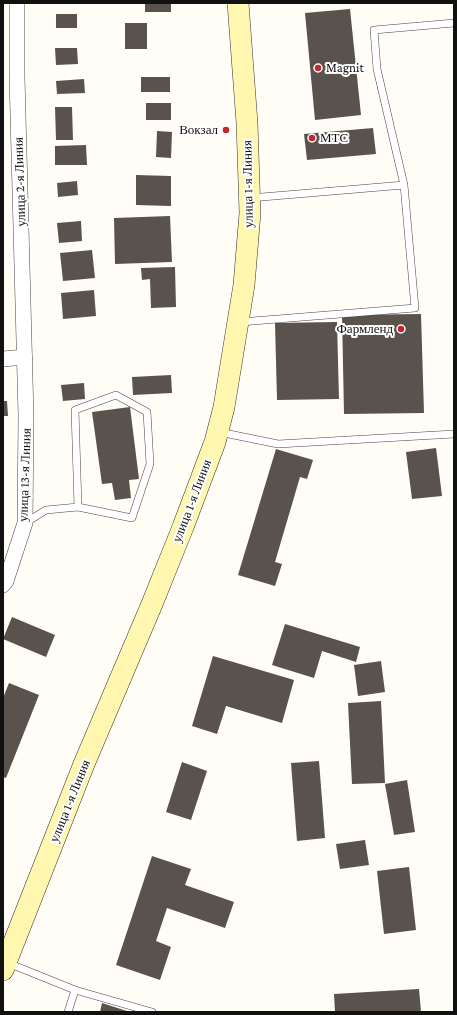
<!DOCTYPE html>
<html>
<head>
<meta charset="utf-8">
<style>
  body { margin:0 }
  #map { position:relative; width:457px; height:1015px; overflow:hidden; background:#fffdf5; font-family:"Crimson Pro",serif }
  canvas { display:block }
  .frame { position:absolute; inset:0; border:4px solid #111; pointer-events:none }
</style>
</head>
<body>
<div id="map">
<canvas width="457" height="1015"></canvas>
<div class="frame"></div>
</div>
<script>
const ctx = document.querySelector('canvas').getContext('2d');
ctx.lineJoin = 'round';
function fillPath(path, color) { ctx.fillStyle = color; ctx.fill(path, 'evenodd'); }
const toPath = rows => new Path2D(rows.map(r => 'M' + r).join(''));
function strokePath(path, color, width, dash) { ctx.strokeStyle = color; ctx.lineWidth = width; ctx.lineCap = dash ? 'butt' : 'round'; ctx.setLineDash(dash || []); ctx.stroke(path); }
function drawText(font, color, halo, rows, align = 'center') {
  ctx.font = font + ' "Crimson Pro",serif'; ctx.lineWidth = 4; ctx.setLineDash([]); ctx.textBaseline = 'middle'; ctx.strokeStyle = halo; ctx.fillStyle = color; for (const [text, x, y, turn = 0] of rows) {
    ctx.save(); ctx.translate(x, y); ctx.rotate((+turn || 0) * Math.PI / 180); ctx.textAlign = isNaN(turn) ? turn : align; if (halo) ctx.strokeText(text, 0, 0); ctx.fillText(text, 0, 0); ctx.restore();
  }
}
fillPath(toPath([
  [145,3,171,3,171,12,145,12],
  [350,9,361,115,315,120,305,13],
  [56,14,77,14,77,28,56,28],
  [125,23,147,23,147,49,125,49],
  [55,48,77,48,78,64,56,65],
  [141,77,170,77,170,92,141,92],
  [84,79,85,93,57,94,56,81],
  [146,103,171,103,171,120,146,120],
  [55,107,72,107,73,140,56,140],
  [373,128,376,154,307,160,304,134],
  [157,131,172,132,171,158,156,157],
  [86,145,87,165,55,165,55,146],
  [136,175,171,176,171,206,136,205],
  [77,181,78,195,58,197,57,183],
  [170,216,172,262,115,264,114,218],
  [81,221,82,241,59,243,57,223],
  [92,250,95,278,63,281,60,253],
  [175,267,176,307,151,308,150,279,142,280,141,268],
  [94,290,96,316,63,319,61,293],
  [421,314,424,413,344,414,342,315],
  [337,322,339,399,277,400,275,323],
  [171,375,172,393,133,395,132,377],
  [84,383,85,399,63,401,61,385],
  [3,401,7,401,8,416,3,416],
  [130,407,139,479,129,480,131,498,115,500,112,483,102,484,92,412],
  [436,448,442,496,412,499,406,452],
  [276,449,313,460,307,479,300,477,275,562,282,564,275,586,238,575],
  [12,617,55,635,46,657,3,639],
  [285,624,360,647,356,662,322,651,314,678,272,665],
  [213,656,294,680,282,723,226,706,217,734,192,726],
  [381,661,385,692,358,696,354,665],
  [9,683,39,695,6,778,3,777,3,698],
  [381,701,385,783,352,784,348,703],
  [319,761,325,838,297,841,291,763],
  [182,762,207,771,191,820,166,812],
  [407,780,415,832,394,835,385,784],
  [365,840,369,865,340,869,336,844],
  [152,856,191,869,185,885,234,902,225,928,167,908,156,941,171,947,160,980,116,965],
  [409,867,416,930,384,934,377,871],
  [419,989,421,1012,335,1012,334,994],
  [102,1003,130,1012,100,1012]
]), '#5a524d');
const lane = toPath([
  [404,185,377,69,374,30,454,23],
  [240,322,415,308,404,185,250,198],
  [219,432,278,444,454,434],
  [25,523,46,510,78,507,132,518,150,464,147,412,116,395,75,410,78,507],
  [8,963,75,990,152,1012],
  [68,1012,75,990]
]);
const street = toPath([
  [3,359,25,357],
  [3,585,6,581,25,523,26,416,17,77,17,3]
]);
const secondary = toPath([
  [3,970,84,764,152,604,183,527,215,442,224,407,244,285,250,213,247,123,238,3]
]);
strokePath(lane, '#444', 8);
strokePath(street, '#444', 16);
strokePath(secondary, '#333', 22);
strokePath(lane, '#fff', 7);
strokePath(street, '#fff', 15);
strokePath(secondary, '#fff6b0', 21);
for (const [x, y, r, color] of [
  [318,68,4,"#c4262e"],
  [226,130,4,"#c4262e"],
  [312,138,4,"#c4262e"],
  [401,329,4,"#c4262e"]
]) { const dot = new Path2D(); dot.arc(x, y, r, 0, 2 * Math.PI); ctx.fillStyle = color; ctx.fill(dot); strokePath(dot, '#fff', 1.5); }
drawText('13px', '#111', '#fff', [
  ["Magnit",326,68],
  ["Вокзал",218,130,"right"],
  ["МТС",320,138],
  ["Фармленд",393,329,"right"]
], 'left');
drawText('13px', '#111', '#fff', [
  ["улица 2-я Линия",20,182,-92],
  ["улица 1-я Линия",248,184,-91],
  ["улица 13-я Линия",25,475,-88],
  ["улица 1-я Линия",192,501,-69],
  ["улица 1-я Линия",70,801,-68]
]);
</script>
</body>
</html>
